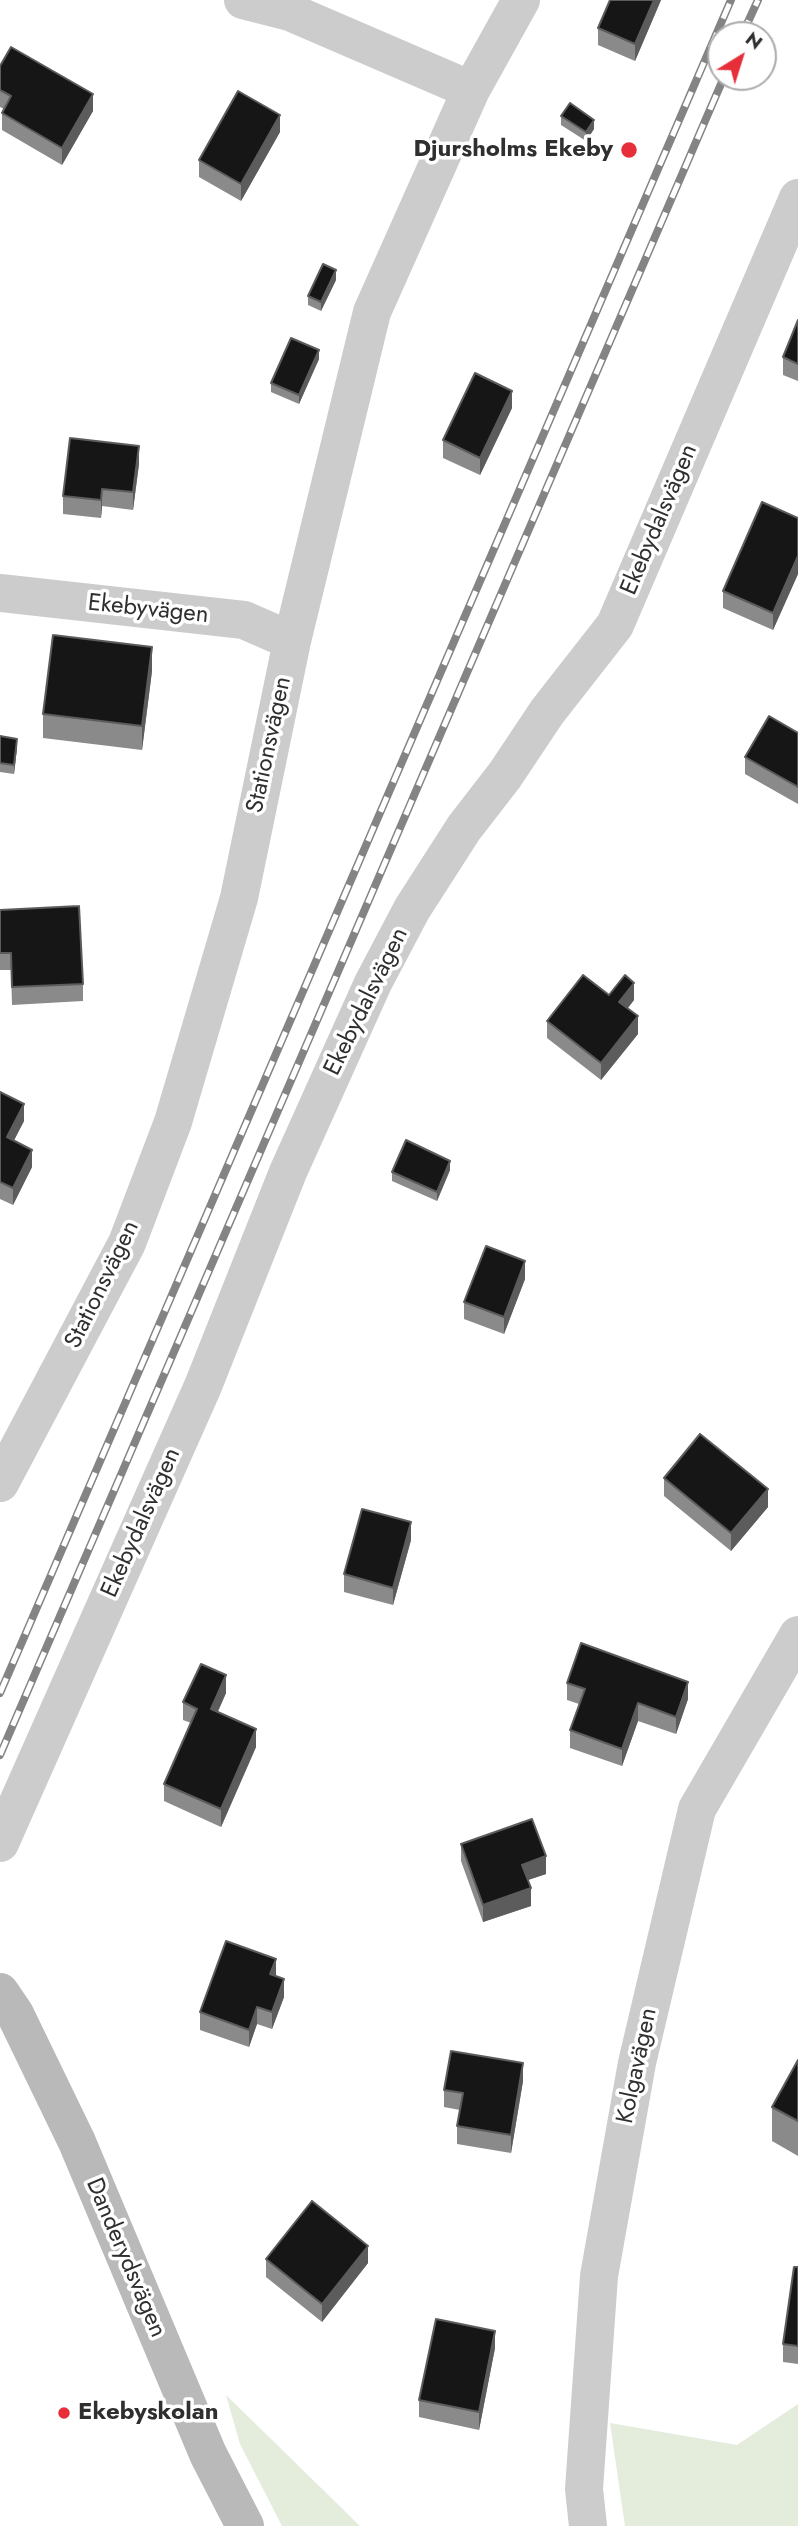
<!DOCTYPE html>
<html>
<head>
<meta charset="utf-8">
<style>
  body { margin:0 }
  #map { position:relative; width:798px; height:2526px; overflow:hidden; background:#fff; font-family:Jost,sans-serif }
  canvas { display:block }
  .north { position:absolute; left:707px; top:21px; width:70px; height:70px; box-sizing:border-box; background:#fff; border:2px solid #acacac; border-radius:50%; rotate:38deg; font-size:19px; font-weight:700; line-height:28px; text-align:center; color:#2f2f2f }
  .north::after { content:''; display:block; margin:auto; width:24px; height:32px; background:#e72f3a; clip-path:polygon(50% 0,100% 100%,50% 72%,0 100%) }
</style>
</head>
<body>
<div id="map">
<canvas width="798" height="2526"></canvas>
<div class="north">N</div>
</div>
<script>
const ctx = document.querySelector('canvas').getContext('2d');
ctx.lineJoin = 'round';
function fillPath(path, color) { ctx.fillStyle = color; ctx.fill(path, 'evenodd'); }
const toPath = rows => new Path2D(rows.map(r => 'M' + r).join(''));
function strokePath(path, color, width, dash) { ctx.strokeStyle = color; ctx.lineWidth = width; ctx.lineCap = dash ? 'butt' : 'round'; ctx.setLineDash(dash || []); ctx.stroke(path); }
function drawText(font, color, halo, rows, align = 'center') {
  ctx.font = font + ' Jost,sans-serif'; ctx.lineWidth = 7; ctx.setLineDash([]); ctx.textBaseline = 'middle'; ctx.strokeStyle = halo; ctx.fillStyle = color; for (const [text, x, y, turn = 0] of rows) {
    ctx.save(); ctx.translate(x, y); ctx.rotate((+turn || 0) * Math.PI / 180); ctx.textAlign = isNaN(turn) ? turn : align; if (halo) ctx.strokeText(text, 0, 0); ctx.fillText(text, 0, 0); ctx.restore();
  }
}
fillPath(toPath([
  [226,2395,360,2526,282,2526,240,2444],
  [798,2404,798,2526,625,2526,610,2423,737,2445]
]), '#e4ecdc');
strokePath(toPath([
  [243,0,290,12,471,90],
  [0,593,244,620,292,641],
  [0,1483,127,1243,173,1122,239,898,292,641,372,312,471,90,521,0],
  [0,1843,203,1386,288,1172,373,983,412,909,464,828,505,775,547,712,615,625,798,198],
  [588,2526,584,2489,599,2276,637,2063,697,1809,798,1635]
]), '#ccc', 38);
strokePath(toPath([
  [0,1992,15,2014,77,2142,208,2454,245,2526]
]), '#b9b9b9', 38);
const rail = toPath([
  [742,35,758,0],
  [0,1693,731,0],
  [0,1755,724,77]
]);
strokePath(rail, '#848484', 8);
strokePath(rail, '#fff', 5, [16]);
fillPath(toPath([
  [610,0,661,0,635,61,598,45,598,28],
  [0,66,93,111,62,165,2,130,2,113,4,109,0,107],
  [561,116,594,129,586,141,561,125],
  [280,132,241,201,199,177,199,160],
  [336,280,321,311,308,305,308,296],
  [798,320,798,381,783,375,783,357],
  [319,359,299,404,271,392,271,383],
  [512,408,480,475,443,458,443,440],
  [139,464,133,510,102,506,101,518,63,514,63,496],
  [798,518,798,574,773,630,723,608,723,591],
  [152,671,142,750,43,738,43,714],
  [798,733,798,804,745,774,745,757],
  [0,736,17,748,14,774,0,772],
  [0,910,83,984,83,1001,12,1005,11,970,0,970],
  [609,995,634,1000,628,1008,638,1034,601,1080,547,1038,547,1021],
  [0,1092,24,1121,14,1140,32,1167,13,1205,0,1199],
  [450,1170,437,1201,392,1181,392,1172],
  [525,1279,504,1334,464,1319,464,1302],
  [664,1478,768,1507,731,1551,664,1496],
  [411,1540,393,1605,344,1592,344,1574],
  [567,1683,688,1699,676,1734,638,1721,622,1766,570,1748,570,1730,579,1704,567,1700],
  [226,1693,218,1712,256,1747,221,1827,164,1801,164,1784,191,1723,183,1720,183,1702],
  [461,1844,546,1874,528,1880,531,1906,483,1922,461,1861],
  [276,1976,284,1997,272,2029,257,2024,249,2047,200,2030,200,2012],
  [798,2060,798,2156,772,2141,772,2107],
  [523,2081,511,2153,457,2144,457,2126,460,2110,444,2107,444,2090],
  [266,2259,368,2263,322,2322,266,2277],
  [798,2267,798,2364,783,2362,783,2344],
  [495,2348,479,2430,419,2417,419,2400]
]), '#8a8a8a');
fillPath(toPath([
  [654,0,661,0,635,61,635,44],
  [93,94,93,111,62,165,62,148],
  [280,115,280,132,241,201,241,184],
  [594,120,594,129,586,141,586,132],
  [336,270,336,280,321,311,321,302],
  [319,350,319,359,299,404,299,395],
  [512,391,512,408,480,475,480,458],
  [139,446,139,464,133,510,133,492],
  [102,489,102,506,101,518,101,500],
  [798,556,798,574,773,630,773,613],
  [152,647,152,671,142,750,142,726],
  [17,739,17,748,14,774,14,765],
  [634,983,634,1000,619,1019,619,1002],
  [638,1016,638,1034,601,1080,601,1063],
  [24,1104,24,1121,7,1154,7,1137],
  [32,1150,32,1167,13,1205,13,1188],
  [450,1161,450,1170,437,1201,437,1192],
  [525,1261,525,1279,504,1334,504,1317],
  [768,1489,768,1507,731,1551,731,1533],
  [411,1522,411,1540,393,1605,393,1588],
  [226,1675,226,1693,211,1726,211,1709],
  [688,1682,688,1699,676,1734,676,1717],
  [638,1703,638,1721,622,1766,622,1749],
  [256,1729,256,1747,221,1827,221,1809],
  [546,1856,546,1874,522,1882,522,1865],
  [531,1888,531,1906,483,1922,483,1905],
  [276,1959,276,1976,270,1992,270,1974],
  [284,1979,284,1997,272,2029,272,2012],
  [257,2007,257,2024,249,2047,249,2030],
  [523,2063,523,2081,511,2153,511,2135],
  [368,2246,368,2263,322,2322,322,2304],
  [495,2331,495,2348,479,2430,479,2412]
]), '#5c5c5c');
const building = toPath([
  [610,0,654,0,635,44,598,28,610,0],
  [11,47,93,94,62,148,2,113,11,96,0,90,0,66,11,47],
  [238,91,280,115,241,184,199,160,238,91],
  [570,103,594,120,586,132,561,116,570,103],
  [323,264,336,270,321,302,308,296,323,264],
  [798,320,798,364,783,357,798,320],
  [291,338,319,350,299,395,271,383,291,338],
  [475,373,512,391,480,458,443,440,475,373],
  [70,438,139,446,133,492,102,489,101,500,63,496,70,438],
  [762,502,798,518,798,556,773,613,723,591,762,502],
  [53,635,152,647,142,726,43,714,53,635],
  [769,716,798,733,798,787,745,757,769,716],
  [0,736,17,739,14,765,0,763,0,736],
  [79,906,83,984,12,987,11,953,0,953,0,910,79,906],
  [583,975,609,995,625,975,634,983,619,1002,638,1016,601,1063,547,1021,583,975],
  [0,1092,24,1104,7,1137,32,1150,13,1188,0,1182,0,1092],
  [406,1140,450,1161,437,1192,392,1172,406,1140],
  [486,1246,525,1261,504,1317,464,1302,486,1246],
  [700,1434,768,1489,731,1533,664,1478,700,1434],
  [362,1509,411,1522,393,1588,344,1574,362,1509],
  [581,1643,688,1682,676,1717,638,1703,622,1749,570,1730,585,1689,567,1683,581,1643],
  [201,1664,226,1675,211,1709,256,1729,221,1809,164,1784,197,1709,183,1702,201,1664],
  [532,1819,546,1856,522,1865,531,1888,483,1905,461,1844,532,1819],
  [226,1941,276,1959,270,1974,284,1979,272,2012,257,2007,249,2030,200,2012,226,1941],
  [451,2051,523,2063,511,2135,457,2126,463,2093,444,2090,451,2051],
  [798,2060,798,2121,772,2107,798,2060],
  [312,2201,368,2246,322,2304,266,2259,312,2201],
  [794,2267,798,2267,798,2346,783,2344,794,2267],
  [436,2319,495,2331,479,2412,419,2400,436,2319]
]);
fillPath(building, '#161616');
strokePath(building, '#5c5c5c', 2);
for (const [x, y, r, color] of [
  [629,150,9,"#e72f3a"],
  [64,2413,7,"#e72f3a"]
]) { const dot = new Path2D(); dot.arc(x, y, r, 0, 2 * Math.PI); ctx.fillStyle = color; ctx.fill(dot); strokePath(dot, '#fff', 2.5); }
drawText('bold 24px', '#2f2f2f', '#fff', [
  ["Djursholms Ekeby",613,150],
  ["Ekebyskolan",78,2413,"left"]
], 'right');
drawText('24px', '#2f2f2f', '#fff', [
  ["Ekebydalsvägen",660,520,-67],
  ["Ekebyvägen",148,610,6],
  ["Stationsvägen",270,745,-78],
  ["Ekebydalsvägen",367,1002,-64],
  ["Stationsvägen",103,1285,-64],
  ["Ekebydalsvägen",142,1523,-66],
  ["Kolgavägen",638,2066,-78],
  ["Danderydsvägen",125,2258,67]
]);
</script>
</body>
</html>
